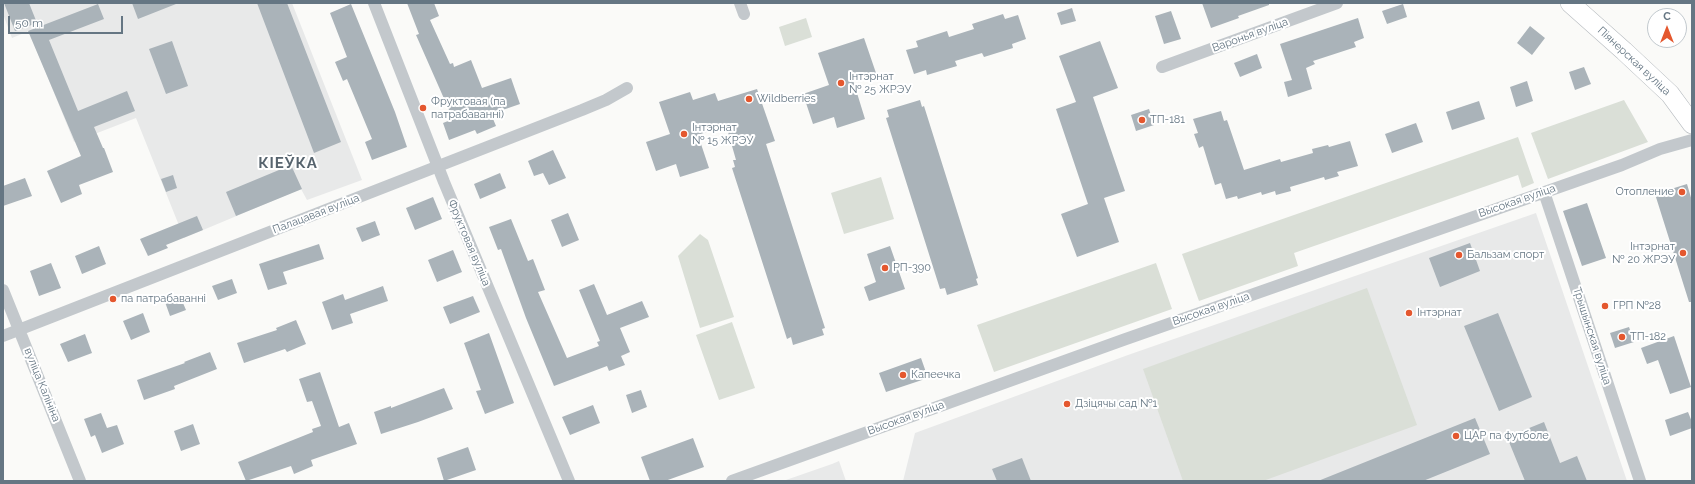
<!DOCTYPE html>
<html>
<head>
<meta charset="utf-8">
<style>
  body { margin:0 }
  #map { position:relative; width:1695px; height:484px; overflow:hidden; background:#fafaf8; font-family:Raleway,sans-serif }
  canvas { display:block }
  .frame { position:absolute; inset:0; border:4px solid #657683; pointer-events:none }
  .north { position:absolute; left:1647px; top:8px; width:40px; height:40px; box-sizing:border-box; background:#fff; border:1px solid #c1c8cd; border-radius:50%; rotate:0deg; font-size:11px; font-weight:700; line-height:16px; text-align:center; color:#657683 }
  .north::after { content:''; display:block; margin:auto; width:14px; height:18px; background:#e4572e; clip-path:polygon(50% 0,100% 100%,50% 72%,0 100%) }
  .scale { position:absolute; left:8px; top:16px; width:115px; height:18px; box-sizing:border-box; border:2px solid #657683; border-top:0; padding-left:5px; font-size:12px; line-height:14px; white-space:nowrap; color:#657683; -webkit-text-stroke:3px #fff; paint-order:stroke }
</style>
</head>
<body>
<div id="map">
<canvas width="1695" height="484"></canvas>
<div class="frame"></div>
<div class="north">С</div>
<div class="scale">50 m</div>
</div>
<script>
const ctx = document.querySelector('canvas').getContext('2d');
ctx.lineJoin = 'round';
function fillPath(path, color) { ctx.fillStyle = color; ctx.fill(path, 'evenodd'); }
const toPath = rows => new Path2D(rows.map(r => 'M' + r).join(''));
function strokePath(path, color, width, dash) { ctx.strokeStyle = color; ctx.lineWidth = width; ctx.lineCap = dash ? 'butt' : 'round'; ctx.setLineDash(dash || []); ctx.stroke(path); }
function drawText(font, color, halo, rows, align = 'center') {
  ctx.font = font + ' Raleway,sans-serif'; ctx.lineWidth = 4; ctx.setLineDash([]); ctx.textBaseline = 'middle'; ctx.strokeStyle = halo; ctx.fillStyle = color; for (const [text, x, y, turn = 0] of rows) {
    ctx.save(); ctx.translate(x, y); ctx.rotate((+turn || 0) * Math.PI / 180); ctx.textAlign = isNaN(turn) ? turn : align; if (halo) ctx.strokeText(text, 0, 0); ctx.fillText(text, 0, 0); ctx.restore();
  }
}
fillPath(toPath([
  [3,3,292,3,362,180,307,200,301,189,184,238,136,118,74,142,29,31,12,38,3,14],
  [1536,213,1627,481,903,481,915,433,1128,355],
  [839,461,846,481,783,481,832,464]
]), '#e8e9e9');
fillPath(toPath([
  [806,18,812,37,785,46,779,27],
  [1624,100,1648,142,1548,179,1531,133],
  [1518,137,1534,183,1522,188,1518,175,1294,253,1298,266,1199,301,1182,254],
  [881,177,894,219,844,234,831,193],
  [700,234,708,240,734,317,700,328,678,256],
  [1156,263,1172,309,994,372,977,325],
  [1367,288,1417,425,1263,481,1183,481,1143,369],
  [732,322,755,388,719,400,696,335]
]), '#dadfd7');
fillPath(toPath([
  [4,3,29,3,37,23,15,31],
  [132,3,175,3,176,4,138,19],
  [257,3,287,3,341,142,314,153],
  [407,3,434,3,439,16,430,20,450,64,453,63,454,67,471,60,482,88,511,78,520,104,491,114,496,126,477,134,475,130,449,140,443,123,453,119,416,35,419,34],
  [1202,3,1269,3,1269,5,1238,16,1239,18,1211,28],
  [98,4,104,19,49,40,78,111,127,91,135,111,94,127,103,148,104,148,113,172,79,185,82,194,61,203,47,171,81,156,28,31],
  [351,4,395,112,407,147,372,160,365,142,372,139,347,79,343,81,335,62,347,57,330,13],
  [1403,4,1407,17,1387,24,1382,11],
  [1072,8,1076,21,1061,25,1057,13],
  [1171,11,1181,39,1164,44,1155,16],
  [1003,14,1005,19,1018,15,1026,39,1012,44,1013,48,984,57,982,53,955,61,957,66,927,75,926,70,914,74,906,50,918,47,916,41,947,31,949,37,974,29,972,24],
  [1358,18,1364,38,1354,42,1356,47,1313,61,1315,64,1306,68,1312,89,1288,97,1284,82,1292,80,1280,44],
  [1530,26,1545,38,1532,55,1517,43],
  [864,38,876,73,853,80,865,119,837,128,834,117,813,124,803,94,829,85,818,53],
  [172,41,188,86,166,94,149,49],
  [1100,41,1118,88,1093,97,1125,191,1104,198,1119,242,1077,257,1061,214,1088,204,1056,109,1076,102,1059,56],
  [1257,54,1262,68,1240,77,1234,63],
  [1584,67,1591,84,1575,90,1569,72],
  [1527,81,1533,101,1516,107,1510,87],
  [757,89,775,141,766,144,825,328,822,329,824,335,793,345,791,337,787,339,732,168,735,167,733,160,736,160,726,125,698,135,709,168,680,177,676,164,656,171,646,142,670,134,659,102,690,92,693,100,715,93,718,101],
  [920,100,922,107,924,106,978,278,976,279,978,285,947,295,945,288,940,289,886,118,889,117,887,110],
  [1479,101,1485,119,1452,130,1446,112],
  [1149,109,1154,125,1136,131,1131,115],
  [1221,111,1224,121,1227,120,1244,170,1280,159,1281,162,1313,153,1312,149,1328,145,1329,147,1350,141,1358,166,1337,172,1339,176,1325,180,1324,177,1290,187,1291,191,1276,195,1275,191,1262,195,1261,192,1238,199,1237,196,1226,199,1221,183,1215,185,1203,146,1199,148,1194,134,1198,133,1193,119],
  [1416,123,1423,142,1392,153,1385,134],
  [553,150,566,178,549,185,543,173,534,176,528,161],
  [291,165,302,189,236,216,226,192],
  [500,173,506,188,480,199,474,184],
  [173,175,177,188,166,192,161,179],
  [25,178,32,196,3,206,3,186],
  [1687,184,1692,201,1692,302,1689,302,1655,194],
  [433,197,442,219,415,230,406,208],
  [1587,203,1606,258,1582,266,1563,211],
  [568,213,579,240,562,247,551,220],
  [197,216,203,230,166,245,168,248,148,256,140,239],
  [511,219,528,261,533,259,545,290,538,292,567,358,599,346,597,342,600,341,579,290,594,284,607,315,642,301,649,317,620,328,630,352,621,356,625,365,609,371,607,366,554,386,526,318,501,249,498,250,489,227],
  [375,221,380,235,362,242,356,228],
  [1470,243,1480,271,1440,287,1429,258],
  [319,244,324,259,283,272,287,284,268,290,259,264],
  [99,246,106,264,82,274,75,256],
  [890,246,905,289,869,301,864,287,876,282,867,254],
  [453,250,462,272,437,282,428,260],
  [51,263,61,288,39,296,30,271],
  [232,279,237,293,218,300,212,286],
  [383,286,388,301,350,314,353,323,332,330,322,302,343,294,345,300],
  [180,296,186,310,170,316,165,302],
  [473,296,480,312,450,324,443,307],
  [143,313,150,332,131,340,123,321],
  [1498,313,1532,397,1499,411,1464,326],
  [296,320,306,344,287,352,285,349,244,363,237,343,277,330,276,328],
  [1629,327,1634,342,1615,348,1610,333],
  [489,333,514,403,485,414,476,391,481,390,464,343],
  [85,334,92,353,68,362,60,344],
  [1674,336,1691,387,1670,394,1658,360,1647,364,1641,348],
  [210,352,217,369,174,386,175,389,144,400,137,380,185,363,184,362],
  [921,358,928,378,886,392,879,373],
  [320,372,339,427,349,423,357,444,311,460,313,466,294,474,291,466,246,481,238,462,313,432,312,429,321,426,312,401,307,402,299,379],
  [444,388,453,409,418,422,381,434,374,412,391,406,391,408],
  [641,390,647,407,632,413,626,395],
  [593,405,600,423,570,435,562,417],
  [1688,412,1692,422,1692,428,1670,436,1665,420],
  [101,413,107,428,117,425,124,444,102,453,95,435,91,437,84,419],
  [1475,418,1490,454,1423,481,1318,481],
  [1544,422,1560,463,1577,456,1587,481,1525,481,1507,437],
  [193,424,200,444,181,451,174,431],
  [693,438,704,467,665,481,650,481,641,457],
  [468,447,476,470,444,481,437,458],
  [1022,458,1031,481,997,481,992,469]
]), '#aab3b9');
const primary = toPath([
  [1570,3,1624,51,1670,94,1692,124]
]);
strokePath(primary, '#b5babe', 20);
strokePath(toPath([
  [374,3,444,182,569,481],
  [740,3,744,14],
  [1162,67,1337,3],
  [1544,192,1640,481],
  [3,290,80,481],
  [3,336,582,110,606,100,627,88],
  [732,481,1123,340,1622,165,1660,149,1692,140]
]), '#c3c8cc', 12);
strokePath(primary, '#fff', 19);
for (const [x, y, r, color] of [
  [841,83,4,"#e4572e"],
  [749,99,4,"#e4572e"],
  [423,108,4,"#e4572e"],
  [1142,120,4,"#e4572e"],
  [684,134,4,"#e4572e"],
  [1682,192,4,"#e4572e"],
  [1683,253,4,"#e4572e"],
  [1459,255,4,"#e4572e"],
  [885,268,4,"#e4572e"],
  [113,299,4,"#e4572e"],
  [1605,306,4,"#e4572e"],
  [1409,313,4,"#e4572e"],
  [1622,337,4,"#e4572e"],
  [903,375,4,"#e4572e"],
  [1067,404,4,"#e4572e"],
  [1456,436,4,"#e4572e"]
]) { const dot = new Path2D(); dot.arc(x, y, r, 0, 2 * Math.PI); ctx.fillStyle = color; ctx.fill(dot); strokePath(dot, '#fff', 1.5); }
drawText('11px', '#657683', '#fff', [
  ["Варонья вуліца",1250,35,-20],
  ["Піянерская вуліца",1634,61,43],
  ["Высокая вуліца",1517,201,-19],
  ["Палацавая вуліца",316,214,-21],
  ["Фруктовая вуліца",469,243,67],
  ["Высокая вуліца",1211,309,-19],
  ["Трышынская вуліца",1592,336,72],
  ["вуліца Калініна",42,385,68],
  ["Высокая вуліца",906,418,-20]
]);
drawText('11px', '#657683', '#fff', [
  ["Інтэрнат",849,77],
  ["№ 25 ЖРЭУ",849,90],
  ["Wildberries",757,99],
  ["Фруктовая (па",431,102],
  ["патрабаванні)",431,115],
  ["ТП-181",1150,120],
  ["Інтэрнат",692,128],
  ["№ 15 ЖРЭУ",692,141],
  ["Отопление",1674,192,"right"],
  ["Інтэрнат",1675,247,"right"],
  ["№ 20 ЖРЭУ",1675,260,"right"],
  ["Бальзам спорт",1467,255],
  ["РП-390",893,268],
  ["па патрабаванні",121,299],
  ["ГРП №28",1613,306],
  ["Інтэрнат",1417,313],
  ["ТП-182",1630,337],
  ["Капеечка",911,375],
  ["Дзіцячы сад №1",1075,404],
  ["ЦАР па футболе",1464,436]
], 'left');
ctx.letterSpacing = '1px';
drawText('bold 15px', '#57646e', '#fff', [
  ["КІЕЎКА",288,163]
]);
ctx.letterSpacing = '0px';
</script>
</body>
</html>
